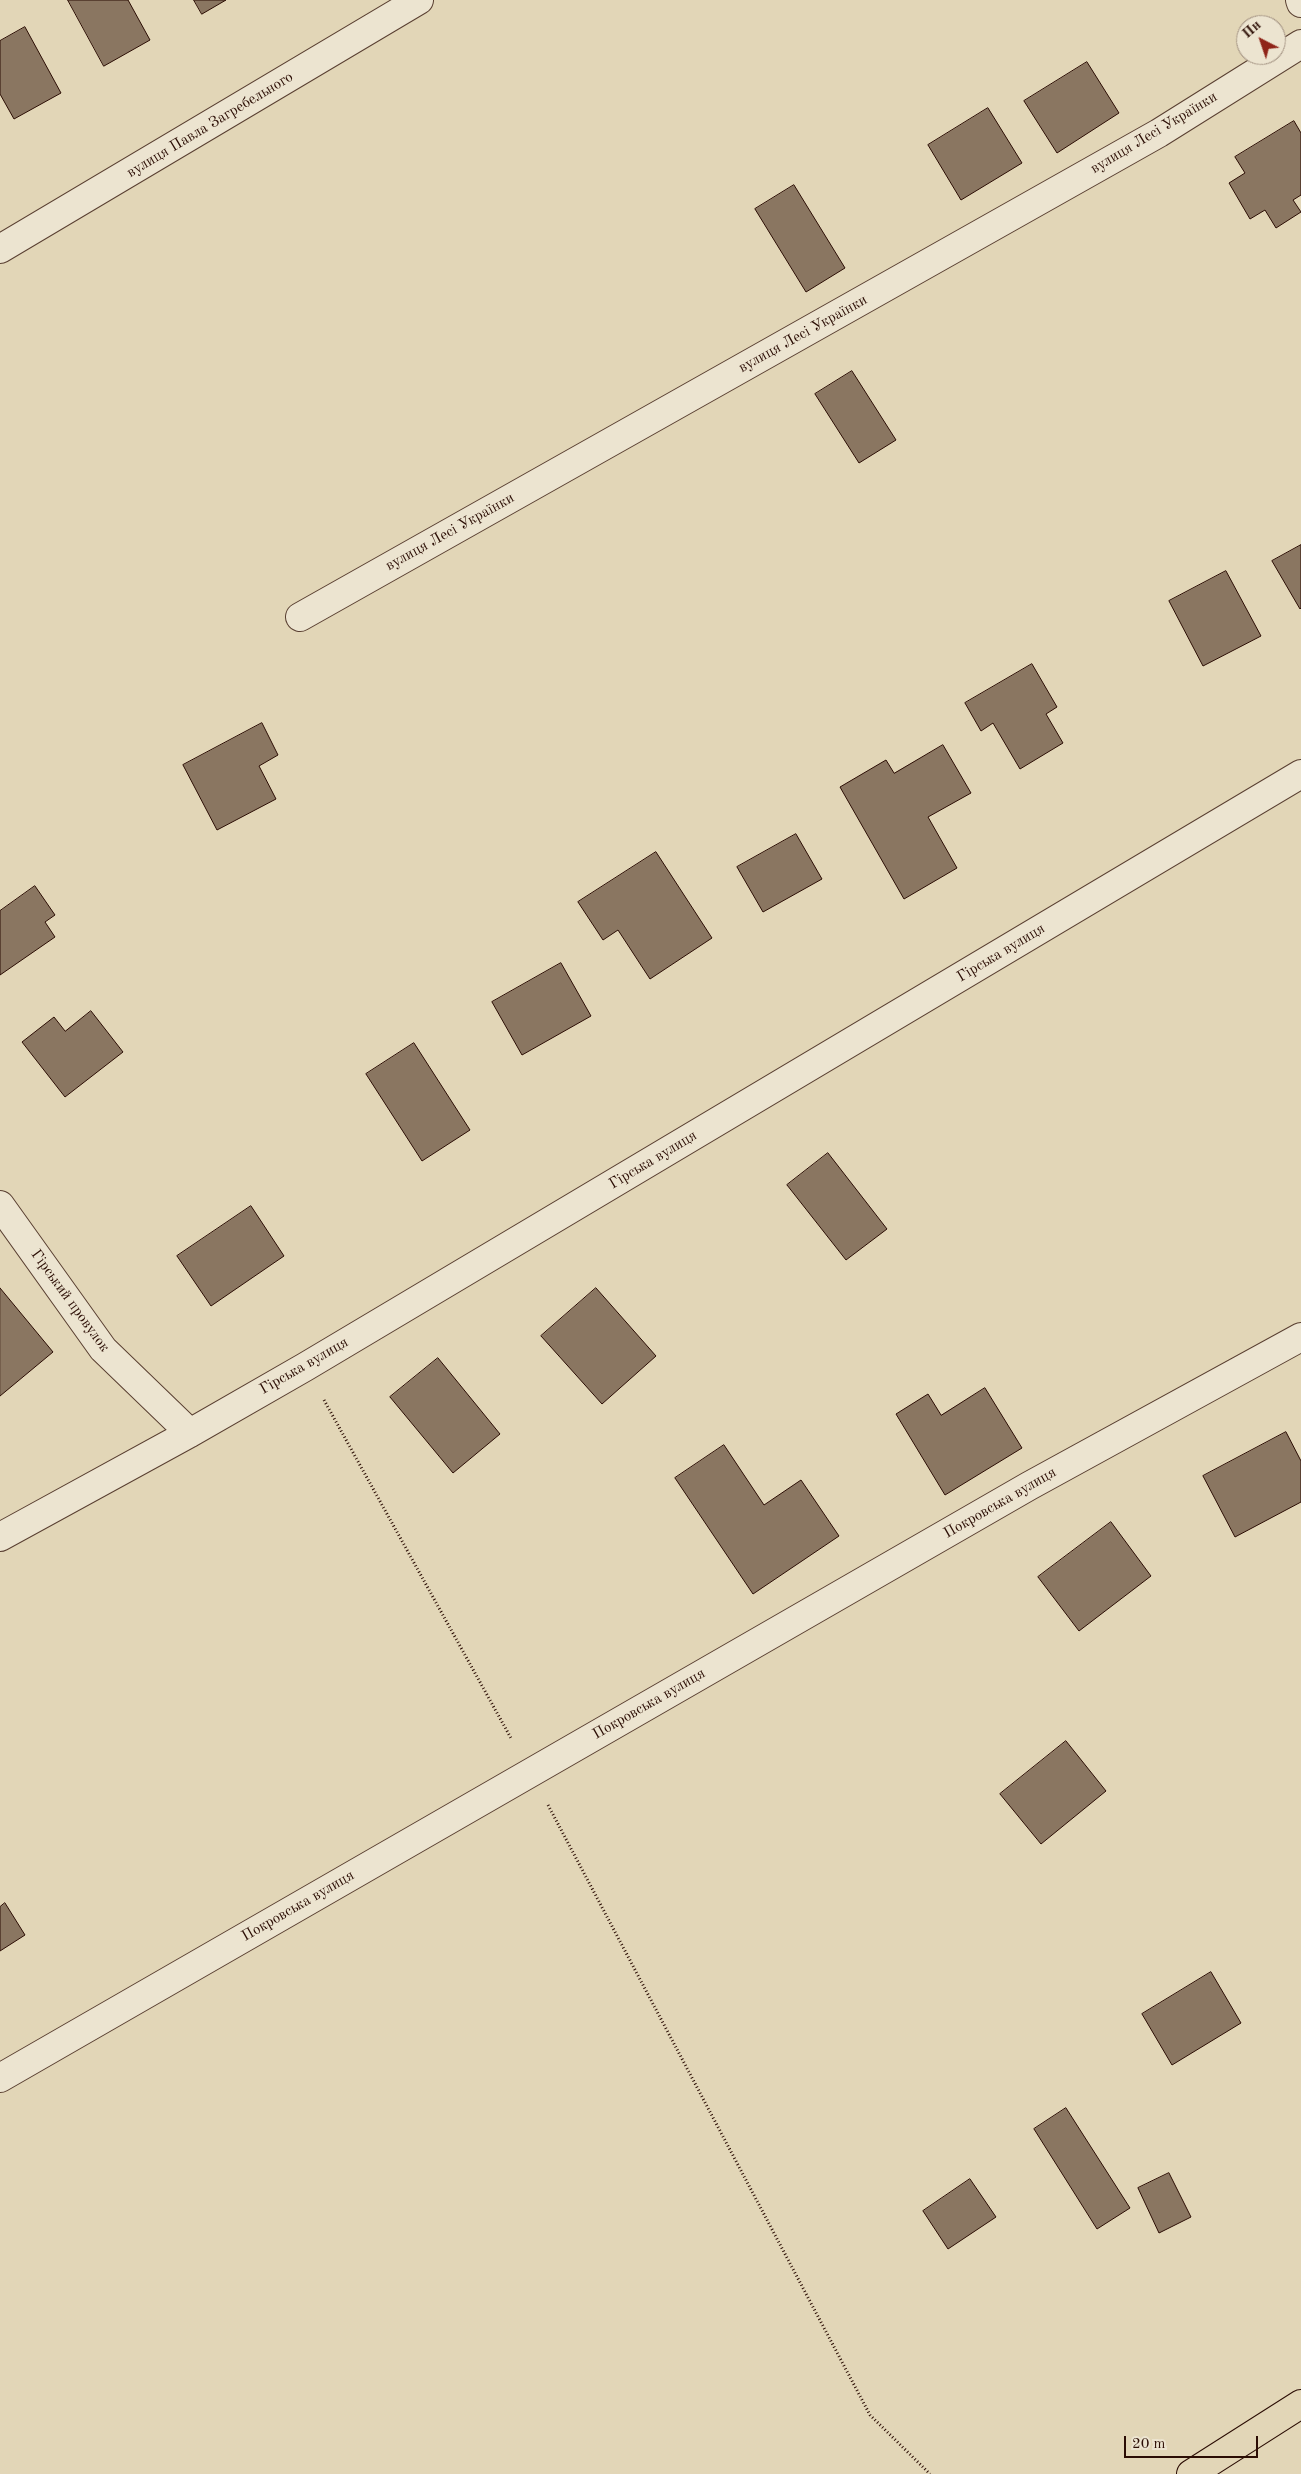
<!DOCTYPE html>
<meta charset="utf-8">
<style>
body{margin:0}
#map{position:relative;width:1301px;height:2474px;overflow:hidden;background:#e2d6b7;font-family:"Old Standard TT",serif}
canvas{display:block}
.north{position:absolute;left:1236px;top:15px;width:50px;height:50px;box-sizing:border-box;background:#ece4d0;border:1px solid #9f8e7e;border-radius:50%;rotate:319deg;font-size:14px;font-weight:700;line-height:20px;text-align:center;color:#2b0d04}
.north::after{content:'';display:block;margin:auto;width:18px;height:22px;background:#8f2418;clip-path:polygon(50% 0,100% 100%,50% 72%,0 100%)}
.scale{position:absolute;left:1124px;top:2436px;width:134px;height:22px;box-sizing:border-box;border:2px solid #2b0d04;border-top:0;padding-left:6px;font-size:15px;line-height:18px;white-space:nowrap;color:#2b0d04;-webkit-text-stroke:4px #ece4d0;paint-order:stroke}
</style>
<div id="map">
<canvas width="1301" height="2474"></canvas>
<div class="north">Пн</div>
<div class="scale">20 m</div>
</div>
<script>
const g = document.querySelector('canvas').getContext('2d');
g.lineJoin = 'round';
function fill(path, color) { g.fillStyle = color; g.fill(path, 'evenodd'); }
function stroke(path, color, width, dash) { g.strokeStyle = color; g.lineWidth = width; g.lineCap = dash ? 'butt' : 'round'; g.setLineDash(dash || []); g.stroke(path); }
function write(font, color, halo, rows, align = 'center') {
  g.font = font + ' "Old Standard TT",serif'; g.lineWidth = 5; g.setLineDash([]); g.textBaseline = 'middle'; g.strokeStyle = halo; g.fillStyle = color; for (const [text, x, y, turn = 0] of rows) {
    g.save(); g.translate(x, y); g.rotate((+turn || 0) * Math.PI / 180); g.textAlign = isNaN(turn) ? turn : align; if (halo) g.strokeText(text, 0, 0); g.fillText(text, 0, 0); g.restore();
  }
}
const building = new Path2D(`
 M 68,0 L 128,0 L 150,40 L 104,66 Z
 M 194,0 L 226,0 L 202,14 Z
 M 25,27 L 61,93 L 14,119 L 0,94 L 0,41 Z
 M 1087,62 L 1119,113 L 1057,153 L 1024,101 Z
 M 988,108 L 1022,163 L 961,200 L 928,145 Z
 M 1294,121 L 1301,133 L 1301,195 L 1293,200 L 1301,212 L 1276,228 L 1265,210 L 1250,219 L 1229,183 L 1245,173 L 1235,157 Z
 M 794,185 L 845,268 L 806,292 L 755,209 Z
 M 852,371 L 896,440 L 859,463 L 815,394 Z
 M 1301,545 L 1301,608 L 1300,609 L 1272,561 Z
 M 1226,571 L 1261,636 L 1203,666 L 1169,601 Z
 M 1032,664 L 1057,707 L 1046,714 L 1063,743 L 1020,769 L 993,723 L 981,731 L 965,703 Z
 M 262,723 L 278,755 L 259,766 L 276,799 L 217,830 L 183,765 Z
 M 943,745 L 971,793 L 928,817 L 957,868 L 904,899 L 840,787 L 886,760 L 894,773 Z
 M 796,834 L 822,879 L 763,912 L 737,867 Z
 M 656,852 L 712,938 L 650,979 L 618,930 L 603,940 L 578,902 Z
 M 35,886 L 55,915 L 45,922 L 55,937 L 0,975 L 0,911 Z
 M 561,963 L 591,1016 L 522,1055 L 492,1002 Z
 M 91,1011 L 123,1052 L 65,1097 L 22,1042 L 54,1017 L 65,1031 Z
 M 414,1043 L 470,1130 L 422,1161 L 366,1074 Z
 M 828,1153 L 887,1229 L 846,1260 L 787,1185 Z
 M 251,1206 L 284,1256 L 211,1306 L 177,1256 Z
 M 0,1288 L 53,1352 L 0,1396 Z
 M 596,1288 L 656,1356 L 602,1404 L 541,1336 Z
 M 438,1358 L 500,1434 L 453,1473 L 390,1397 Z
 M 985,1388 L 1022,1448 L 945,1495 L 896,1414 L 928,1394 L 941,1415 Z
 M 1286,1432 L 1301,1461 L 1301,1502 L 1235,1537 L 1203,1476 Z
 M 724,1445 L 764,1505 L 801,1480 L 839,1536 L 753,1594 L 675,1478 Z
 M 1111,1522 L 1151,1576 L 1079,1631 L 1038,1577 Z
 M 1066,1741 L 1106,1791 L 1041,1844 L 1000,1794 Z
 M 5,1903 L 25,1935 L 0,1951 L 0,1907 Z
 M 1211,1972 L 1241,2023 L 1172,2065 L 1142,2014 Z
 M 1066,2108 L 1130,2208 L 1097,2229 L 1034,2129 Z
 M 1169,2173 L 1191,2217 L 1159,2233 L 1138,2188 Z
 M 970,2179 L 996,2217 L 948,2249 L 923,2211 Z`);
fill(building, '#8a7661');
stroke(building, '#2b0d04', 1);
const street = new Path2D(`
 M 1300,0 L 1301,3
 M 0,249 L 419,0
 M 300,617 L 1159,133 L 1301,44
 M 0,1205 L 103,1349 L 190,1433
 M 0,1537 L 190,1433 L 305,1367 L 1301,774
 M 0,2078 L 1029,1486 L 1301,1337`);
const primary = new Path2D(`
 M 1191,2474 L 1301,2404`);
stroke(street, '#593f31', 30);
stroke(primary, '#2b0d04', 30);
stroke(new Path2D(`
 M 324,1400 L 512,1740
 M 548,1805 L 870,2415 L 930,2474`), '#2b0d04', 3, [1, 2.5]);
stroke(street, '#ece4d0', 28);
stroke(primary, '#e2d6b7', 28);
write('15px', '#2b0d04', '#ece4d0', [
 ["вулиця Павла Загребельного",210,125,-31],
 ["вулиця Лесі Українки",1154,133,-31],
 ["вулиця Лесі Українки",803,334,-29],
 ["вулиця Лесі Українки",450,532,-29],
 ["Гірська вулиця",1001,953,-31],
 ["Гірська вулиця",653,1160,-31],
 ["Гірський провулок",70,1301,54],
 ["Гірська вулиця",304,1366,-30],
 ["Покровська вулиця",1000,1503,-30],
 ["Покровська вулиця",649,1704,-30],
 ["Покровська вулиця",298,1906,-30]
]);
</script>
